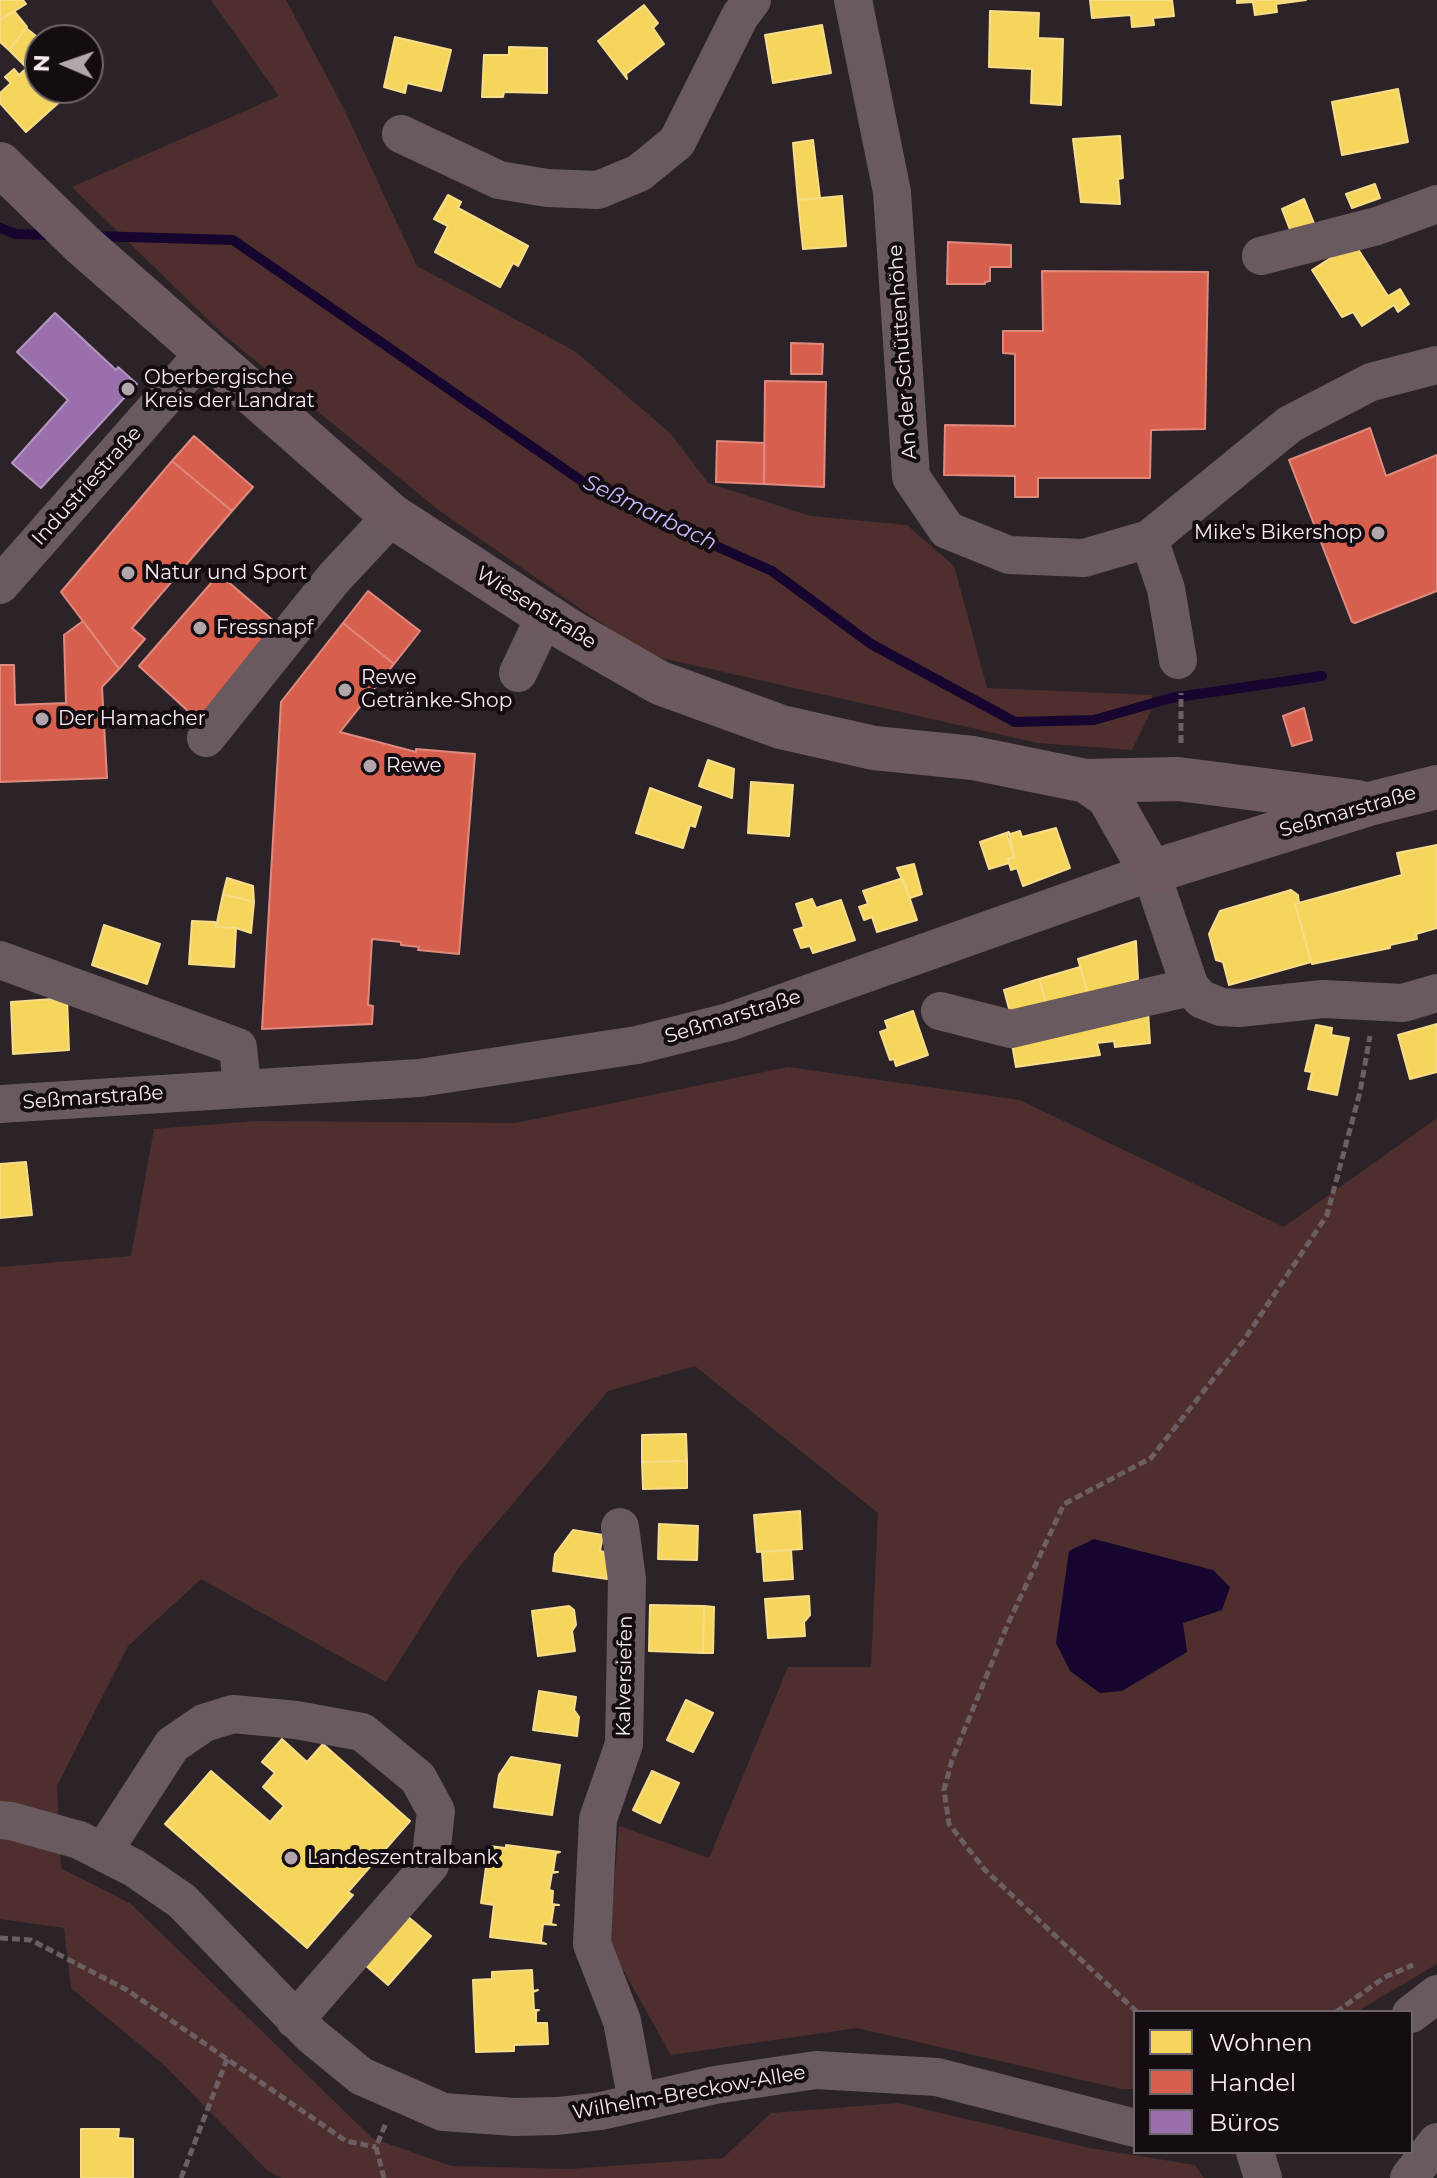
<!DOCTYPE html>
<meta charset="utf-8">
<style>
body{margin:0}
#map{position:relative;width:1437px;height:2178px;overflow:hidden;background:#2c2329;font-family:Montserrat,sans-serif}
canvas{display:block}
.legend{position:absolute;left:1133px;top:2010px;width:280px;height:144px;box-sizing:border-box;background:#130c11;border:2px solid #6f666c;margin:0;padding:10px 14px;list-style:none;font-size:24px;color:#f8ecf4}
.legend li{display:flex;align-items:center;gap:16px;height:40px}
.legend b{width:40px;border:2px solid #6f666c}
.north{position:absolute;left:24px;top:24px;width:80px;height:80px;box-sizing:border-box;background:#130c11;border:2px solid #6f666c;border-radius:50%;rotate:272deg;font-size:22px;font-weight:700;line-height:32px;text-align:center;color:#f8ecf4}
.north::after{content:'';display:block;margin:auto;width:28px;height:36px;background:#b1a6ad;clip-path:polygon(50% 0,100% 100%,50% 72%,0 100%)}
</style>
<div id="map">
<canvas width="1437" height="2178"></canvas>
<ul class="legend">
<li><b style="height:22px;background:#f6d55c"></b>Wohnen</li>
<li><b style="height:22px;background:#d6604d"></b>Handel</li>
<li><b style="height:22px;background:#9970ab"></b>Büros</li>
</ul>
<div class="north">N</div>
</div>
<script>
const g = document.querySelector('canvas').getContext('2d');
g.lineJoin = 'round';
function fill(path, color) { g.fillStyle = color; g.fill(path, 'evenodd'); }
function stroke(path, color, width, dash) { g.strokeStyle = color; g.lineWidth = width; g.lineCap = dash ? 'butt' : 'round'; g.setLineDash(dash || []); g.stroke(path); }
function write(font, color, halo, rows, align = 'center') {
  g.font = font + ' Montserrat,sans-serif'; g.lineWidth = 8; g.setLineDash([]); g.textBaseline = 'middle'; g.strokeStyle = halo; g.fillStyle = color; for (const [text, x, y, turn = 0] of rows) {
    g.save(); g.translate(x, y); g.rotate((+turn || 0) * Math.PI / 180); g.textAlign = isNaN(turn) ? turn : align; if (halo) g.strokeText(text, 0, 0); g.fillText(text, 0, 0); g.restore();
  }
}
fill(new Path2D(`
 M 211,0 L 286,0 L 343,107 L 417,266 L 576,352 L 671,434 L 708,483 L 811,516 L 907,525 L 954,566 L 987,688 L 1152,695 L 1150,713 L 1132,750 L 1038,743 L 662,658 L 633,645 L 440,511 L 224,335 L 72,187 L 279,96 Z
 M 788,1067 L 1020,1100 L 1284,1227 L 1437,1118 L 1437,1964 L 1356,2012 L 1135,2012 L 1135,2089 L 1121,2089 L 857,2028 L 671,2055 L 609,1945 L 619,1826 L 709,1858 L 788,1667 L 871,1667 L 878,1513 L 695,1366 L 608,1391 L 459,1567 L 386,1682 L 201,1579 L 128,1646 L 57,1786 L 61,1868 L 131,1904 L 372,2138 L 451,2166 L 569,2169 L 723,2158 L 771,2113 L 898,2103 L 1090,2148 L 1195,2165 L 1204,2178 L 281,2178 L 268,2171 L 162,2063 L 71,1988 L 64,1928 L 0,1919 L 0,1267 L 131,1256 L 154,1129 L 256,1121 L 516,1123 Z`), '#4f2f2d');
fill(new Path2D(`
 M 1094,1539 L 1213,1570 L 1230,1587 L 1222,1610 L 1183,1623 L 1187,1652 L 1122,1691 L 1100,1693 L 1070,1671 L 1056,1643 L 1069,1551 Z`), '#15052f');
const homes = new Path2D(`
 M 0,0 L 23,0 L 26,4 L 0,20 Z
 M 1090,0 L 1172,0 L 1174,16 L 1153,18 L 1154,25 L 1132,27 L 1131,15 L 1092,18 Z
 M 1237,0 L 1306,0 L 1276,4 L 1277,12 L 1255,15 L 1253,2 L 1237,3 Z
 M 644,5 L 658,23 L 653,28 L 664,44 L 626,74 L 627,79 L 598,41 Z
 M 14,11 L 27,27 L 9,50 L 0,42 L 0,20 Z
 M 990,11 L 1039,13 L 1038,38 L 1063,39 L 1061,105 L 1031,103 L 1032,69 L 989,67 Z
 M 822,25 L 831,73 L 773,83 L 765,35 Z
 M 26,28 L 41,40 L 40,56 L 27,68 L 9,50 Z
 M 395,37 L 451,50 L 441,91 L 407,83 L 405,93 L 384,87 Z
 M 509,47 L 547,48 L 547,93 L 504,92 L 503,97 L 482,97 L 484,55 L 509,55 Z
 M 40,56 L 40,88 L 75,88 L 26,132 L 0,103 L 0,93 L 11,83 L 5,77 L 14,69 L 19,75 Z
 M 1398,89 L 1408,142 L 1342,155 L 1332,102 Z
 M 1120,136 L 1123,178 L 1118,179 L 1120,204 L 1081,202 L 1073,139 Z
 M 813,140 L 820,198 L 798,200 L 793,143 Z
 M 1375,184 L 1380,198 L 1352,208 L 1346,194 Z
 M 448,195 L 461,202 L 458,208 L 528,246 L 518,266 L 513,263 L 500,287 L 435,252 L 448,226 L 434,219 Z
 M 842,196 L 846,246 L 803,249 L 798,200 Z
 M 1304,199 L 1317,231 L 1294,240 L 1282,209 Z
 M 1354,243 L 1388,296 L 1400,289 L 1409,304 L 1398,312 L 1394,305 L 1362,326 L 1353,312 L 1342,317 L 1312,270 Z
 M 708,760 L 734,769 L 732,798 L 699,786 Z
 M 751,782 L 793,785 L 789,836 L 748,833 Z
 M 650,788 L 701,807 L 695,827 L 690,825 L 683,848 L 636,833 Z
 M 1056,828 L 1070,868 L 1023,886 L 1017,868 L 1011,870 L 1009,863 L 1008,859 L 1014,857 L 1007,835 L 1020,831 L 1022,837 Z
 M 1009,832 L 1014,857 L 1008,859 L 1009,863 L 989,869 L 980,842 Z
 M 1437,845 L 1437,928 L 1416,934 L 1417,939 L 1390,945 L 1390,948 L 1312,964 L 1295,904 L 1402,875 L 1397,853 Z
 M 914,864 L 922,894 L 910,898 L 897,868 Z
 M 227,878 L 253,886 L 254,902 L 223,894 Z
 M 903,878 L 917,920 L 877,932 L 872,917 L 864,920 L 859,907 L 868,904 L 863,891 Z
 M 1291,890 L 1298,895 L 1299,903 L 1295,904 L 1311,962 L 1229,985 L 1223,962 L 1216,960 L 1209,934 L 1220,911 Z
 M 223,894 L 254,902 L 251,933 L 236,928 L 216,927 Z
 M 812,899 L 816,908 L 841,900 L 855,940 L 813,953 L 810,946 L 801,948 L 794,930 L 804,927 L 796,904 Z
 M 192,921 L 215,922 L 216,927 L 236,928 L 234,967 L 189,964 Z
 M 104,925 L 160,944 L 147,984 L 92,965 Z
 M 1136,941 L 1138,979 L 1088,994 L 1078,959 Z
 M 1080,967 L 1088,994 L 1047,1006 L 1039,979 Z
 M 1039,979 L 1047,1006 L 1011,1016 L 1004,990 Z
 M 67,998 L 69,1050 L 13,1054 L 11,1002 Z
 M 913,1011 L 928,1055 L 896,1066 L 894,1059 L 890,1060 L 880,1032 L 888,1029 L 885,1021 Z
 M 1148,1011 L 1150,1043 L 1115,1047 L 1114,1041 L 1097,1043 L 1100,1055 L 1016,1067 L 1011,1038 Z
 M 1437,1024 L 1437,1072 L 1410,1079 L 1398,1035 Z
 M 1316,1025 L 1332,1028 L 1331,1035 L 1349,1038 L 1337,1095 L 1308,1089 L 1312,1072 L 1305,1071 Z
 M 26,1162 L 32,1215 L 0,1218 L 0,1164 Z
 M 686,1434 L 687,1461 L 642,1462 L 642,1435 Z
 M 687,1461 L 687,1488 L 643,1489 L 642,1462 Z
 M 800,1511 L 802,1549 L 757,1552 L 754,1515 Z
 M 659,1524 L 698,1526 L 697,1560 L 658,1559 Z
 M 573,1530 L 603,1535 L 600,1551 L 610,1553 L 607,1579 L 553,1571 L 555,1554 Z
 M 791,1550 L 793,1579 L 764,1581 L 762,1552 Z
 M 809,1596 L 810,1615 L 804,1622 L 805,1636 L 768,1638 L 765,1599 Z
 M 650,1605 L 704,1606 L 703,1653 L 649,1651 Z
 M 569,1606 L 574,1610 L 576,1625 L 572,1631 L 575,1651 L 538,1656 L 532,1611 Z
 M 704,1606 L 714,1607 L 713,1653 L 703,1653 Z
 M 539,1691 L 576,1697 L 574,1710 L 579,1717 L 577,1736 L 533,1730 Z
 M 686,1700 L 713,1713 L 693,1752 L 667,1740 Z
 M 282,1739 L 307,1762 L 323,1744 L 410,1821 L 348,1892 L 353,1895 L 307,1948 L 165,1824 L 211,1771 L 270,1822 L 284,1806 L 263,1787 L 275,1773 L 262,1762 Z
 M 511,1757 L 560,1765 L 552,1815 L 494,1807 L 499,1775 Z
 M 652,1771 L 679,1783 L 660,1823 L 633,1810 Z
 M 506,1845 L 560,1852 L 556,1853 L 553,1872 L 558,1872 L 552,1873 L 549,1890 L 553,1891 L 552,1904 L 559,1905 L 554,1905 L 551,1924 L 556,1925 L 543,1924 L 541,1942 L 546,1944 L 490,1937 L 494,1905 L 481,1903 L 489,1846 L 506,1848 Z
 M 407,1916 L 431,1936 L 388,1985 L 364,1964 Z
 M 532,1970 L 533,1991 L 538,1990 L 533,1992 L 534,2010 L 539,2010 L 536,2011 L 536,2023 L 547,2023 L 548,2044 L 514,2045 L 514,2051 L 476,2052 L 473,1980 L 492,1979 L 492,1972 Z
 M 81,2129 L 119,2129 L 118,2138 L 133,2139 L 133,2178 L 81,2178 Z`);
fill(homes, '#f6d55c');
stroke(homes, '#f7dc8a', 2);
const shops = new Path2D(`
 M 948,242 L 1011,245 L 1011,267 L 990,267 L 990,281 L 985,282 L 985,284 L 947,284 Z
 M 1042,271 L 1208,272 L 1205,429 L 1151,430 L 1150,478 L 1038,478 L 1038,497 L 1015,497 L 1015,476 L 944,475 L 945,425 L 1015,426 L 1015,354 L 1003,353 L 1003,331 L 1043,331 Z
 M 791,343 L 823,344 L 822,374 L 791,374 Z
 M 765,381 L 826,382 L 824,487 L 764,484 Z
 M 1370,428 L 1386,476 L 1437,455 L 1437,591 L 1355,623 L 1352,622 L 1289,460 Z
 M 194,436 L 253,487 L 232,511 L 172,461 Z
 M 717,441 L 764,443 L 764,484 L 716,482 Z
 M 172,461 L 232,511 L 132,628 L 145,639 L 119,669 L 61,592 Z
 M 219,574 L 282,628 L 201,723 L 139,666 Z
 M 368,591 L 420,631 L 394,664 L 343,623 Z
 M 83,621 L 119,669 L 102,687 L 107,778 L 0,782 L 0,665 L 14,665 L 15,705 L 66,703 L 64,635 Z
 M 343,623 L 394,664 L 340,732 L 416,752 L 416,749 L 475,754 L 459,954 L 418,950 L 419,947 L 401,945 L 401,942 L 372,939 L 368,1005 L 373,1006 L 372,1024 L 262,1029 L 281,702 Z
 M 1304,708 L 1312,740 L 1292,746 L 1283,716 Z`);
fill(shops, '#d6604d');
stroke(shops, '#e08a7f', 2);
const offices = new Path2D(`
 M 55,313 L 116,370 L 118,367 L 137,384 L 41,488 L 12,463 L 68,400 L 17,352 Z`);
fill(offices, '#9970ab');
stroke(offices, '#b695c1', 2);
stroke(new Path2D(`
 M 0,228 L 16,234 L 53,235
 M 93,236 L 233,240 L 602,495 L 772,571 L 871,644 L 1015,722 L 1094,720 L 1171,698 L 1322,676`), '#15052f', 10);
stroke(new Path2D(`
 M 1181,743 L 1181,693
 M 0,1938 L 31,1940 L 127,1990 L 346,2141 L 376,2147
 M 1137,2012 L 985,1870 L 949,1824 L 944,1790 L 952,1760 L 1007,1626 L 1064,1504 L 1151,1458 L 1244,1340 L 1327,1215 L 1360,1092 L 1370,1036
 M 1336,2012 L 1385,1977 L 1413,1965
 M 181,2178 L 227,2059
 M 384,2178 L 376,2147 L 386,2123`), '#6c5f64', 5, [8, 4]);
stroke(new Path2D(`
 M 853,0 L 892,192 L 911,477 L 947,530 L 1009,555 L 1084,558 L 1149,539 L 1290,424 L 1371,382 L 1437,365
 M 401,134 L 499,180 L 547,188 L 598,190 L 639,173 L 677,142 L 740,16 L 752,0
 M 1261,256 L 1377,226 L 1437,204
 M 1149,539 L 1166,589 L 1178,660
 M 0,585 L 206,351
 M 518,673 L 546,614
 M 206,738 L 334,578 L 392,516
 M 0,960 L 238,1047 L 242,1087
 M 1190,987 L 1201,999 L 1221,1007 L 1239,1008 L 1323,999 L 1403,1003 L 1437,993
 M 0,1104 L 419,1078 L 637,1045 L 729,1022 L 1151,872 L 1190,987 L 1011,1029 L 940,1011
 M 620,1527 L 627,1580 L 624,1744 L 598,1819 L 592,1944 L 622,2021 L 637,2102
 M 0,1820 L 11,1821 L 79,1840 L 134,1868 L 182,1901 L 311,2035 L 361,2076 L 443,2112 L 515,2117 L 558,2116 L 601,2111 L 715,2085 L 816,2070 L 937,2077 L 1135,2128
 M 103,1852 L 172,1745 L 204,1723 L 233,1714 L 296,1720 L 362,1732 L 418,1778 L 436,1811 L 430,1865 L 295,2020
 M 1411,2014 L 1437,1994
 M 1255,2152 L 1263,2178
 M 1409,2178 L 1437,2142`), '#695a5f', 38);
stroke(new Path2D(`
 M 0,164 L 82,244 L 392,516 L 571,632 L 660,683 L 781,727 L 874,748 L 973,758 L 1086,781 L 1108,796 L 1151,872 L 1369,804 L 1437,787
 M 1086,781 L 1178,779 L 1358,802`), '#6c5a60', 44);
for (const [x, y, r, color] of [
 [128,389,8,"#b1a6ad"],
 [1378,533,8,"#b1a6ad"],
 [128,573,8,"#b1a6ad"],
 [200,628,8,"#b1a6ad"],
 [345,690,8,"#b1a6ad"],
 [42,719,8,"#b1a6ad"],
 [370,766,8,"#b1a6ad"],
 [291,1858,8,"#b1a6ad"]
]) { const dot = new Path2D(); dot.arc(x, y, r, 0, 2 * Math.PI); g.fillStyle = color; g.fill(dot); stroke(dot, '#130c11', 3); }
write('20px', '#f8ecf4', '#130c11', [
 ["An der Schüttenhöhe",903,352,-94],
 ["Industriestraße",87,486,-48],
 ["Wiesenstraße",536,608,32],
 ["Seßmarstraße",1348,812,-16],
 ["Seßmarstraße",733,1017,-17],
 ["Seßmarstraße",93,1098,-4],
 ["Kalversiefen",625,1676,-89],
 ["Wilhelm-Breckow-Allee",689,2093,-10]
]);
write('20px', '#f8ecf4', '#130c11', [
 ["Oberbergische",144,378],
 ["Kreis der Landrat",144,401],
 ["Mike's Bikershop",1362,533,"right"],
 ["Natur und Sport",144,573],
 ["Fressnapf",216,628],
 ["Rewe",361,678],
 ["Getränke-Shop",361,701],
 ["Der Hamacher",58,719],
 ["Rewe",386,766],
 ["Landeszentralbank",307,1858]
], 'left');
write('italic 22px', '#c4b7fa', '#130c11', [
 ["Seßmarbach",650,513,26]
]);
</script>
